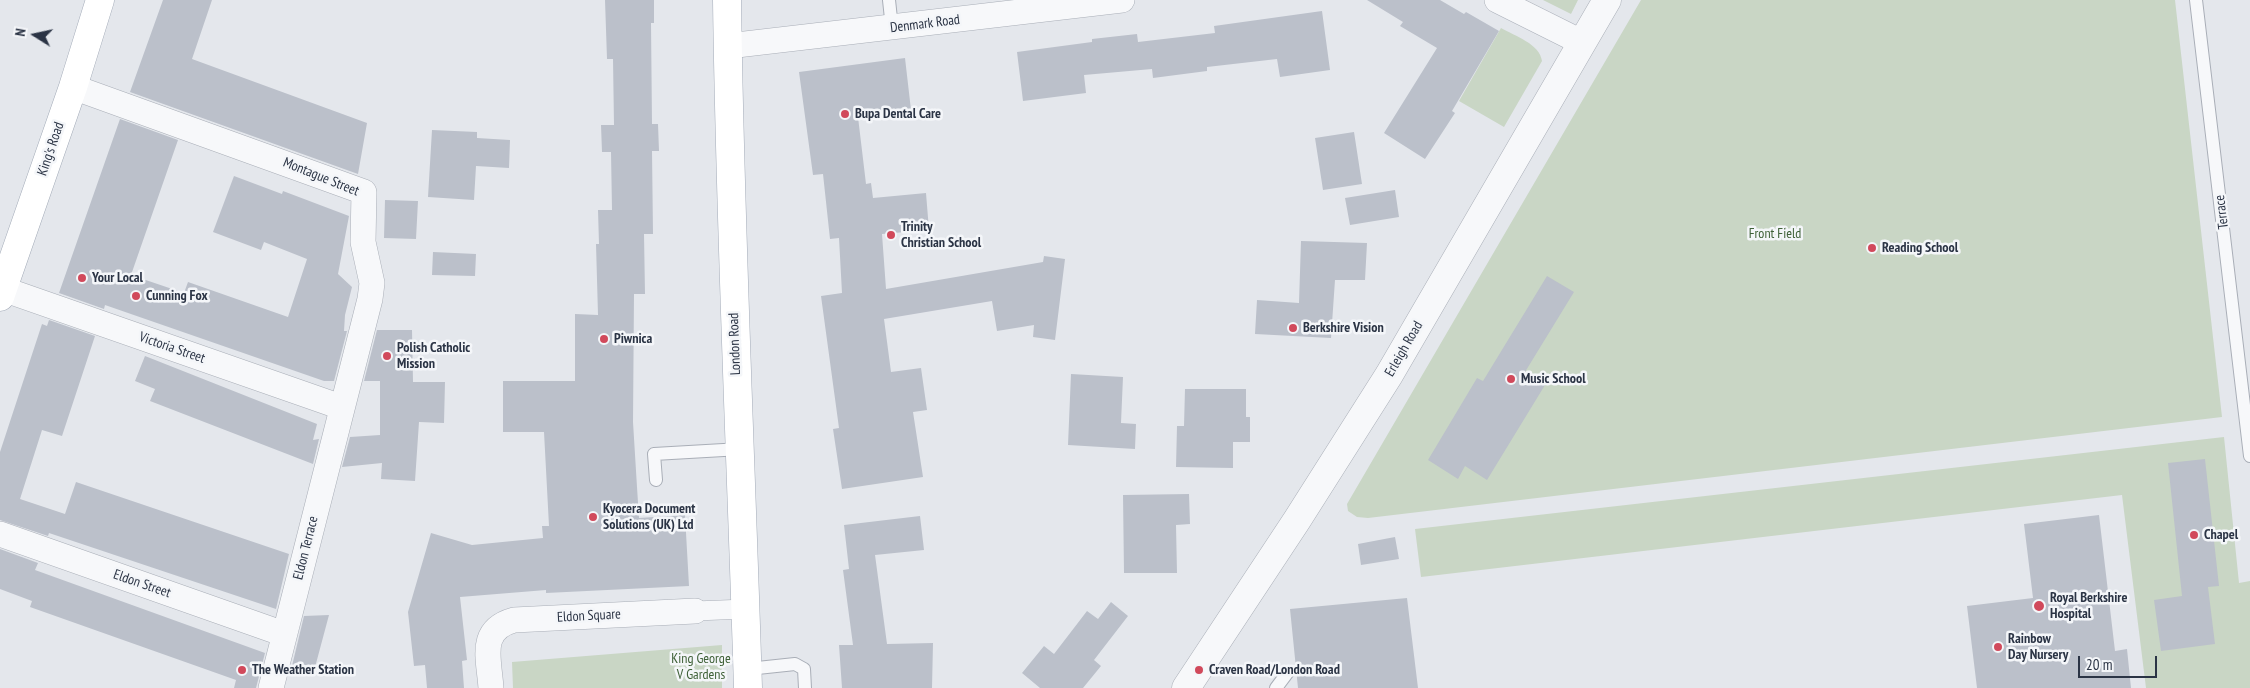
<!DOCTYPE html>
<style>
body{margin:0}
#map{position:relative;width:2250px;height:688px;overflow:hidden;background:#e4e7ec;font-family:"PT Sans Narrow",sans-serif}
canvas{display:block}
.north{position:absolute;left:10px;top:10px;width:50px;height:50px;-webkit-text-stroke:4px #f4f6f9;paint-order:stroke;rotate:280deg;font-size:14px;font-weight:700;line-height:20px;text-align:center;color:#2b3445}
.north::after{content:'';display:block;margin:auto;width:18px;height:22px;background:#2b3445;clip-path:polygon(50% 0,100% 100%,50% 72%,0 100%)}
.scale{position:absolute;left:2078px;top:656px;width:79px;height:22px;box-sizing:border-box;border:2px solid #2b3445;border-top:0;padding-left:6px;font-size:15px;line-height:18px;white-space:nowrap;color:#2b3445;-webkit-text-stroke:4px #f4f6f9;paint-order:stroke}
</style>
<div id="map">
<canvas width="2250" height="688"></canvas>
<div class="north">N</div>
<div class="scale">20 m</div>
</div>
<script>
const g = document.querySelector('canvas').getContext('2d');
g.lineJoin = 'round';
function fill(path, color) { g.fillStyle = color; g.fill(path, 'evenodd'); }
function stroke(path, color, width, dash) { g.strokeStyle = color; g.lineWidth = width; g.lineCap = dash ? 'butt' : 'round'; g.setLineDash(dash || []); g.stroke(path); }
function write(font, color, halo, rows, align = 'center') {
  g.font = font + ' "PT Sans Narrow",sans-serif'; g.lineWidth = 5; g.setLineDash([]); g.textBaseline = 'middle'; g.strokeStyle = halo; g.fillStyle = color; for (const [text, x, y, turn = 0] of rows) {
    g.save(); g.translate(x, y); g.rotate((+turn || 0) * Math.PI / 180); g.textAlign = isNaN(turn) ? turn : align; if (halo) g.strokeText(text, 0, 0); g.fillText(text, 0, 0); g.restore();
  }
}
fill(new Path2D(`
 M 1543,0 L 1578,0 L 1571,14 Z
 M 1641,0 L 2175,0 L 2222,417 L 1368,518 L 1357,517 L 1348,511 L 1347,504 Z
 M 1501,28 C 1515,36 1540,44 1542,61 L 1504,127 L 1459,101 Z
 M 2224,437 L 2239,583 L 2250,581 L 2250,688 L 2146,688 L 2122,495 L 1421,577 L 1415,529 Z
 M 722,645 L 722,688 L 513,688 L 512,662 Z`), '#c9d6c5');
fill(new Path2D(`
 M 163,0 L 212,0 L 192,59 L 367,123 L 358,174 L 130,92 Z
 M 605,0 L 654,0 L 654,23 L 651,23 L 652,124 L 658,124 L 659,151 L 652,151 L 653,234 L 644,234 L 645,294 L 634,294 L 633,422 L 637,487 L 639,518 L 685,515 L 689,586 L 546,593 L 546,590 L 460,597 L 467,660 L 462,661 L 464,688 L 427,688 L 425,665 L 414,666 L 408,612 L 431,533 L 472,545 L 543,538 L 542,526 L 549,526 L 544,432 L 503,432 L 503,381 L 575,381 L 575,314 L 598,315 L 596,244 L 599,244 L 598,210 L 612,210 L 611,152 L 602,152 L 601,125 L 614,125 L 613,59 L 607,59 Z
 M 1367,0 L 1440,0 L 1464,14 L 1466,12 L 1499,31 L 1452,111 L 1455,113 L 1425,159 L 1384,133 L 1437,48 L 1400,26 L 1403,22 Z
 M 1322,11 L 1330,70 L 1280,77 L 1277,59 L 1207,67 L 1207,71 L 1153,78 L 1152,69 L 1084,75 L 1086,93 L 1023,101 L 1017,52 L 1092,42 L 1092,39 L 1137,34 L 1138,42 L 1215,33 L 1214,26 Z
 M 905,58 L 911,110 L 858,117 L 866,184 L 871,183 L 873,198 L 926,193 L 929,230 L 882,234 L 886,289 L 1043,262 L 1044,256 L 1065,259 L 1055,340 L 1033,337 L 1034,325 L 997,331 L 992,301 L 884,319 L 891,372 L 921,368 L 927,410 L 913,412 L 923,477 L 842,489 L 833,429 L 839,428 L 821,296 L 842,293 L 839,238 L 830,239 L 823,174 L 813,175 L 799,72 Z
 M 120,119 L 178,140 L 131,275 L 184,293 L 188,282 L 288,317 L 307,259 L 264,242 L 261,250 L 213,232 L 234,176 L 282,194 L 283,191 L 349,216 L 338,274 L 352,287 L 345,315 L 344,331 L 347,331 L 334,381 L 324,381 L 105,305 L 104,309 L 59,293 Z
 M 432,130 L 477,132 L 477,138 L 510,140 L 509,168 L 476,166 L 474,200 L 428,197 Z
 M 1354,132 L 1362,184 L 1323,190 L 1315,138 Z
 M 1395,190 L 1399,217 L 1350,225 L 1345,198 Z
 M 385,200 L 418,201 L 416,239 L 384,238 Z
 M 1301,241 L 1367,243 L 1365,280 L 1335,280 L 1331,338 L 1255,334 L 1257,300 L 1299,303 Z
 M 433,252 L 476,254 L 475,276 L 432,275 Z
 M 1547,276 L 1574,292 L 1525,372 L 1545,385 L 1487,480 L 1465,466 L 1458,479 L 1428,460 L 1477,378 L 1483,381 Z
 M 49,320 L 95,336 L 62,436 L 42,430 L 20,499 L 65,514 L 76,482 L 289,554 L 276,609 L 49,533 L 48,536 L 0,520 L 0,452 L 42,324 L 47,326 Z
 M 377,330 L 412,330 L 413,382 L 445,382 L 444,423 L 419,422 L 415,481 L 381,479 L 382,463 L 342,467 L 350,437 L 380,435 L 380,381 L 364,381 Z
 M 145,356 L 317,424 L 313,440 L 319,439 L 313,464 L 150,401 L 155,389 L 135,381 Z
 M 1071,374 L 1123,377 L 1121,423 L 1136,424 L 1135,449 L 1068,445 Z
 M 1185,389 L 1246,389 L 1246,417 L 1250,417 L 1250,442 L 1233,442 L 1233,468 L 1176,467 L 1177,426 L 1184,426 Z
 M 2205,459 L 2219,586 L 2208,587 L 2215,644 L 2161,651 L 2154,600 L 2182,596 L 2168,463 Z
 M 1189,494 L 1190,524 L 1176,525 L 1177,573 L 1124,573 L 1123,495 Z
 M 2099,515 L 2115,651 L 2127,649 L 2131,688 L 1977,688 L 1967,606 L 2033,598 L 2024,524 Z
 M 920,516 L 924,550 L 875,555 L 887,644 L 933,643 L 932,688 L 842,688 L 839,645 L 853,645 L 843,570 L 849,569 L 844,525 Z
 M 1395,537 L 1399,559 L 1361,565 L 1358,544 Z
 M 0,549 L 38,563 L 35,570 L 265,653 L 256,688 L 234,688 L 236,680 L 30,607 L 32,601 L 0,589 Z
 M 1407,598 L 1418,688 L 1298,688 L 1290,609 Z
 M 1111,602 L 1128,616 L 1094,660 L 1101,666 L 1083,688 L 1040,688 L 1022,673 L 1044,646 L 1054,654 L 1087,611 L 1098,619 Z
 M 329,615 L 314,671 L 292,666 L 304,616 Z`), '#bbc0ca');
const service = new Path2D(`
 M 889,0 L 892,28
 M 2196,0 L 2250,456
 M 656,480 L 654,454 L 741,449
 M 748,669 L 795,664 L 804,669 L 805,688
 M 1276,688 L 1288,672`);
const pedestrian = new Path2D(`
 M 695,611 L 746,609`);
const minor = new Path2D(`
 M 1497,0 L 1571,37 L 1581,45
 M 728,46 L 1122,0
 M 73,87 L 364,192 L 363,242 L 372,283 L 370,299 L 271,688
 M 3,289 L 341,407
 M 0,534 L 284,634
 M 491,688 C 489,658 478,630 514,620 L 695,611`);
const tertiary = new Path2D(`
 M 1186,688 L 1297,520 L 1389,375 L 1607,0`);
const primary = new Path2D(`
 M 727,0 C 730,230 741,459 748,688
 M 0,297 L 73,87 L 100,0`);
stroke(service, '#a9aeb7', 14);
stroke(pedestrian, '#a9aeb7', 20);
stroke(minor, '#a9aeb7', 26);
stroke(tertiary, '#a9aeb7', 29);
stroke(primary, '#a3abb8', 29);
stroke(service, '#f7f8fa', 12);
stroke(pedestrian, '#f7f8fa', 19);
stroke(minor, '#f7f8fa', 25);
stroke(tertiary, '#f7f8fa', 28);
stroke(primary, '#fff', 28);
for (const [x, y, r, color] of [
 [845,114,5,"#d1495b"],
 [891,235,5,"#d1495b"],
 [1872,248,5,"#d1495b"],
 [82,278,5,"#d1495b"],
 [136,296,5,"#d1495b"],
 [1293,328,5,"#d1495b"],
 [604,339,5,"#d1495b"],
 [387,356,5,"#d1495b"],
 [1511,379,5,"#d1495b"],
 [593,517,5,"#d1495b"],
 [2194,535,5,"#d1495b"],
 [2039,606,6,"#d1495b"],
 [1998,647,5,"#d1495b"],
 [242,670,5,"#d1495b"],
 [1199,670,5,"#d1495b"]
]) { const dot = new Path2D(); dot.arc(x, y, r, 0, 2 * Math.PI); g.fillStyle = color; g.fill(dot); stroke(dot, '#f4f6f9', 2); }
write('14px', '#2b3445', '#f4f6f9', [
 ["Denmark Road",925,24,-7],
 ["King's Road",51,149,-71],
 ["Montague Street",321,177,22],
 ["Terrace",2222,212,-97],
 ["London Road",735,344,-92],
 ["Victoria Street",172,348,19],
 ["Erleigh Road",1404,349,-60],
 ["Eldon Terrace",306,548,-76],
 ["Eldon Street",142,584,19],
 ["Eldon Square",589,616,-3]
]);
write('bold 14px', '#2b3445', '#f4f6f9', [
 ["Bupa Dental Care",855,114],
 ["Trinity",901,227],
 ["Christian School",901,243],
 ["Reading School",1882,248],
 ["Your Local",92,278],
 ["Cunning Fox",146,296],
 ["Berkshire Vision",1303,328],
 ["Piwnica",614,339],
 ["Polish Catholic",397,348],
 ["Mission",397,364],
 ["Music School",1521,379],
 ["Kyocera Document",603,509],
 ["Solutions (UK) Ltd",603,525],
 ["Chapel",2204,535],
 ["Royal Berkshire",2050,598],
 ["Hospital",2050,614],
 ["Rainbow",2008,639],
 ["Day Nursery",2008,655],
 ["The Weather Station",252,670],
 ["Craven Road/London Road",1209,670]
], 'left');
write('14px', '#3f6138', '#f4f6f9', [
 ["Front Field",1775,234],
 ["King George",701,659],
 ["V Gardens",701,675]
]);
</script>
